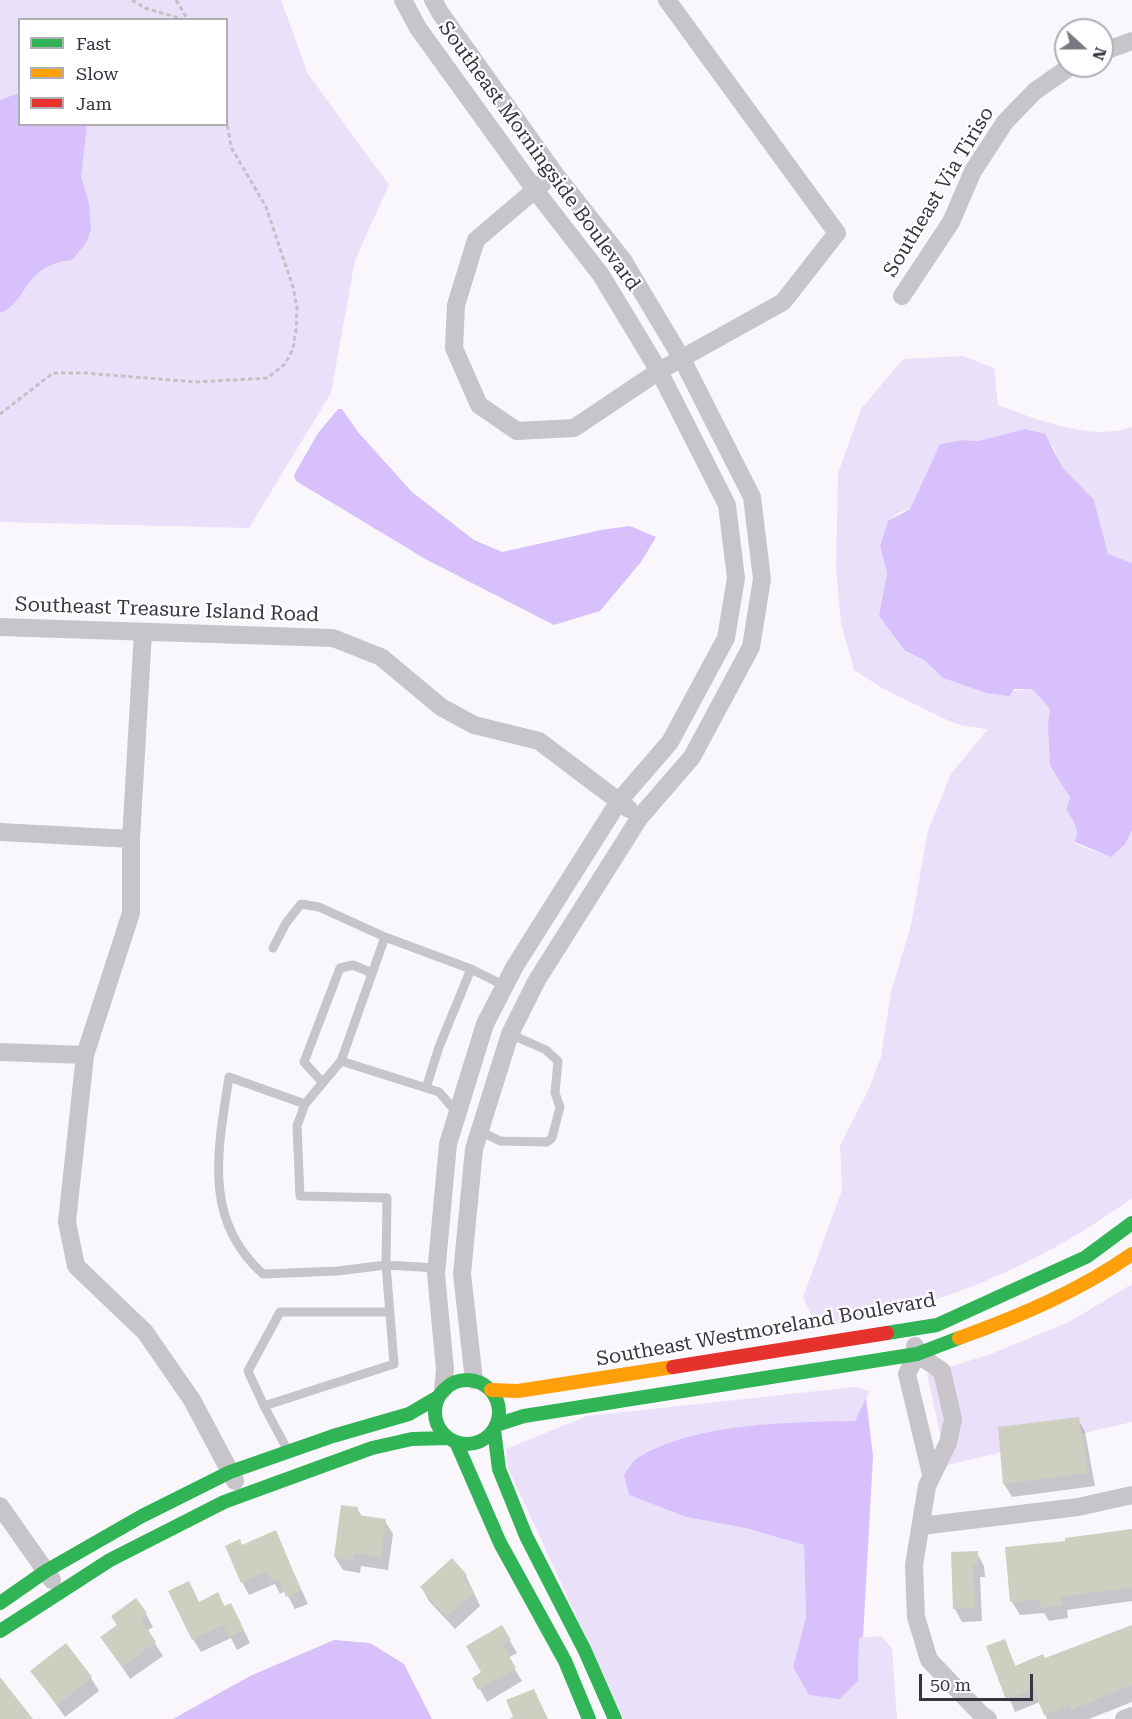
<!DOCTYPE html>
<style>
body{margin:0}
#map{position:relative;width:1132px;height:1719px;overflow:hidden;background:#f9f7fc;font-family:"Roboto Serif",serif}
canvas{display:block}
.legend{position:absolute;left:18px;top:18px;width:210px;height:108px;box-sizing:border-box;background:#fff;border:2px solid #afaeb3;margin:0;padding:8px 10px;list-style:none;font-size:18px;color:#383440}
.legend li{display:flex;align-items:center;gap:12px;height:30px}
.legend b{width:30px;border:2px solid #afaeb3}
.north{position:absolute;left:1054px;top:18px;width:60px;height:60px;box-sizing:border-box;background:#fff;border:2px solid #afaeb3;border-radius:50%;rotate:111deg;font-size:16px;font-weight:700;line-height:24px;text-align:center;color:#383440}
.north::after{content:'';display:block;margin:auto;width:21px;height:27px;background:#7c7882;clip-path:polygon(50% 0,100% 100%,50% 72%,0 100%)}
.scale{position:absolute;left:919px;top:1674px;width:114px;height:27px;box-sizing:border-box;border:3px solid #383440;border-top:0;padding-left:8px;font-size:18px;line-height:21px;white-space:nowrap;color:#383440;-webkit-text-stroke:4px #fff;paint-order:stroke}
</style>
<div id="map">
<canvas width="1132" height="1719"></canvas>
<ul class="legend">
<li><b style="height:8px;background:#30b455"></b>Fast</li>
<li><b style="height:8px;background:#ff9f0a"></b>Slow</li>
<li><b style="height:8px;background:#e5322d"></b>Jam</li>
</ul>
<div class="north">N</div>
<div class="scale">50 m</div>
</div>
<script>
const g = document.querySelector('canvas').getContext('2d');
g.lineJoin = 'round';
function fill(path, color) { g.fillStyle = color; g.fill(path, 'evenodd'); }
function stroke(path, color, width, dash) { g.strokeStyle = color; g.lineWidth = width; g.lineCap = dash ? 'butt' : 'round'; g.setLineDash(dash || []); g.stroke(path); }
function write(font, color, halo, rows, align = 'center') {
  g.font = font + ' "Roboto Serif",serif'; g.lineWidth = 4.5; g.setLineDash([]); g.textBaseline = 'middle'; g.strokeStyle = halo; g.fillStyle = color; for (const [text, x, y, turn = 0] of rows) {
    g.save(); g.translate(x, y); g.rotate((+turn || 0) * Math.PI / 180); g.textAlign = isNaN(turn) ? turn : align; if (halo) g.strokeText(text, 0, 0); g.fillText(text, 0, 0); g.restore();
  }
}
fill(new Path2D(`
 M 0,0 L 281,0 L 308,74 L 389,185 L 355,260 L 331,393 L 249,528 L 0,522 ZM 20,20 L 226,20 L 226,124 L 20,124 Z
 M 963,356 L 994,368 L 998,405 C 1035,419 1093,442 1132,427 L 1132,563 L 1108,554 L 1094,500 L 1063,468 L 1053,446 L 1025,429 L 978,441 L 963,440 L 940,444 L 910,509 L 900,512 L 888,521 L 880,546 L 887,573 L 879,616 L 903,650 L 924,660 L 943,678 L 986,693 L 1032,689 L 1050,709 C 1046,739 1056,773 1070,799 L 1066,810 C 1073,820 1079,830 1075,843 C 1089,851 1113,860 1125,843 C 1128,839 1129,834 1132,830 L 1132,1198 C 1040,1265 934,1311 821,1326 L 815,1323 L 803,1297 L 842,1190 L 840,1145 L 867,1093 L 881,1057 L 891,992 L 911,925 L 928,831 L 951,774 L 988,729 L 960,725 L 947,720 L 882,688 L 854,670 L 841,623 L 836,569 L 838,473 L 861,409 L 903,359 Z
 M 1132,1284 L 1132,1422 L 947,1465 L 927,1374 L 991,1354 L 1069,1322 Z
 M 855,1387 L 870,1391 L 855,1421 L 629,1495 L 686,1517 L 744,1528 L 804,1545 L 806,1617 L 793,1667 L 809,1695 L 858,1681 L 859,1638 L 881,1636 L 892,1648 L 897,1719 L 624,1719 L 508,1468 L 506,1449 L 587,1416 Z`), '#eae0fa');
fill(new Path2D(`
 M 19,93 L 20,124 L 87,125 L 81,177 L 89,203 L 91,229 L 86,243 L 72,260 C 22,265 29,302 0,313 L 0,100 Z
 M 338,409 L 342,409 L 358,432 L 412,492 L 474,540 L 502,552 L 601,530 L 630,526 L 656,537 L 641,562 L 600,611 L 554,625 L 427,560 L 296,481 L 294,475 L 318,433 Z
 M 1025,429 L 1045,434 L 1063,468 L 1094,500 L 1108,554 L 1132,563 L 1132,830 L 1125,844 L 1111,857 L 1075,842 C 1080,830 1073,820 1066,810 L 1070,798 L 1050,765 L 1048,726 L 1050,709 L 1032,689 L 1014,689 L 1009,696 L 986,693 L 943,678 L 924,660 L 904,650 L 879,616 L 887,573 L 880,546 L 888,521 L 910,509 L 940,444 L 963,440 L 978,441 Z
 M 866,1398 L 873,1456 L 863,1637 L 859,1638 L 858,1681 L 840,1699 L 809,1695 L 793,1667 L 806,1617 L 804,1545 L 745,1528 L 686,1517 L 629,1495 L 624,1475 C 628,1469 633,1460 639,1457 C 695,1423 790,1422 855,1421 Z
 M 334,1640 L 370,1643 L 404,1664 L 432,1719 L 173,1719 L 250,1676 Z`), '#d7c0fb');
fill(new Path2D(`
 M 1078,1419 L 1085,1432 L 1095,1486 L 1012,1497 L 1004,1484 Z
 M 357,1508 L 362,1517 L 385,1521 L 393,1534 L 388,1570 L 361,1566 L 360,1573 L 343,1570 L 335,1557 Z
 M 1132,1529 L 1132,1601 L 1067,1610 L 1068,1618 L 1049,1621 L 1044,1613 L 1020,1615 L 1012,1602 L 1007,1548 L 1067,1542 Z
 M 275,1532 L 308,1604 L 295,1609 L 285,1591 L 280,1594 L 275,1584 L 249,1595 L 242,1582 L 242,1546 Z
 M 977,1553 L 984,1566 L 985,1577 L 980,1577 L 982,1621 L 962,1622 L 955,1609 Z
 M 466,1576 L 480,1606 L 455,1629 L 429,1601 L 422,1588 Z
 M 217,1594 L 225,1607 L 238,1618 L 250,1643 L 237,1650 L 231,1638 L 201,1652 L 193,1639 L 200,1603 Z
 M 146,1614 L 153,1627 L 147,1631 L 163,1656 L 130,1679 L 102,1637 Z
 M 502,1627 L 517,1653 L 508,1658 L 522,1681 L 487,1702 L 474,1678 L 483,1673 Z
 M 1132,1627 L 1132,1702 L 1089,1719 L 1047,1719 L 1040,1702 L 1015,1712 L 988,1647 L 1004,1641 L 1016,1667 L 1045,1660 Z
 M 32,1671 L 91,1678 L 99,1691 L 65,1717 Z
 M 534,1690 L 548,1719 L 509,1719 L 514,1717 Z`), '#0003');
fill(new Path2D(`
 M 1079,1417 L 1088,1473 L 1003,1484 L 998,1427 Z
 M 341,1505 L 358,1507 L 357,1515 L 386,1519 L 381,1557 L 354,1553 L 353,1560 L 334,1557 Z
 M 1132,1529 L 1132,1587 L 1061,1597 L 1062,1605 L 1040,1608 L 1039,1599 L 1010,1602 L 1005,1547 L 1065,1541 L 1065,1538 Z
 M 276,1530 L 301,1590 L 286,1597 L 278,1578 L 272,1581 L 267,1571 L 241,1583 L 225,1546 L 240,1539 L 242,1545 Z
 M 978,1551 L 978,1564 L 973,1565 L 975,1608 L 953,1609 L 951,1552 Z
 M 452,1558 L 467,1575 L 462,1579 L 474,1592 L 447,1617 L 420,1587 Z
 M 189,1581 L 199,1602 L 218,1592 L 224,1606 L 231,1603 L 244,1630 L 229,1637 L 223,1625 L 192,1640 L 168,1591 Z
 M 136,1598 L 147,1613 L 140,1618 L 156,1642 L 122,1667 L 100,1637 L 117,1625 L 111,1616 Z
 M 502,1625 L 511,1640 L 502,1644 L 516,1668 L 478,1690 L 472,1678 L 481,1672 L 466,1646 Z
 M 1132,1625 L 1132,1685 L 1071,1710 L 1070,1705 L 1044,1715 L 1033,1689 L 1006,1700 L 986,1646 L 1005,1639 L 1015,1666 L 1043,1654 L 1045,1658 Z
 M 66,1643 L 92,1677 L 57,1705 L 30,1671 Z
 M 0,1677 L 33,1719 L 0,1719 Z
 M 534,1689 L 547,1719 L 514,1719 L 506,1700 Z`), '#cdcfc0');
stroke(new Path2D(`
 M 132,0 L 145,8 L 185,20
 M 176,0 L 188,20
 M 0,414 L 53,373 L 84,373 L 196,382 L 267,378 L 285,364 L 293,349 L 296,330 L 297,308 L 293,287 L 266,207 L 231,147 L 226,117`), '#c2c1c4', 3, [4.5, 3]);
stroke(new Path2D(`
 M 273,948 L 286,923 L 301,904 L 319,907 L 385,937
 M 341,1061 L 439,1092 L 458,1114
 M 323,1083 L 304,1062 L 340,968 L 353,965 L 372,973
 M 426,1088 L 439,1047 L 471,969
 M 480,1131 L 500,1141 L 547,1142 L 552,1138 L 560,1107 L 555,1093 L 558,1061 L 546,1050 L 510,1034
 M 437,1268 L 386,1265 L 387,1198 L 300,1196 L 297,1126 L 305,1104 L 341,1061 L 385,937 L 471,969 L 505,986
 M 264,1406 L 248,1371 L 280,1312 L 389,1312
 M 287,1449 L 264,1406 L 394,1364 L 386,1265 L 338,1271 L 263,1274 C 202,1219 218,1150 229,1077 L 305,1104`), '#c7c5ca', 9);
stroke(new Path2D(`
 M 403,0 L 418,28 L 535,190 L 601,275 L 659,371 L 727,505 L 736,578 L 726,638 L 670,742 L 619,801 L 515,966 L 485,1024 L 448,1144 L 436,1274 L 445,1369 L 443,1390
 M 433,0 L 441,14 L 555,174 L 623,260 L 682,359 L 752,497 L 762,579 L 751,647 L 692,757 L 640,817 L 537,980 L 510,1034 L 474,1149 L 462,1274 L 474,1380
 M 1102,52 L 1132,41
 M 543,183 L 476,240 L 456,305 L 454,348 L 479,405 L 517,431 L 574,428 L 659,371 L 783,302 L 837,233 L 667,0
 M 902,296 L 951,222 L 973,171 L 1005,122 L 1035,91 L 1071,66
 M 0,627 L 333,638 L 381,657 L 441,707 L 474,725 L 539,741 L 629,809
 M 143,632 L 131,839 L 131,913 L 85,1055 L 67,1222 L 76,1266 L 145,1332 L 192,1400 L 235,1481
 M 0,832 L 131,839
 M 0,1052 L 85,1055
 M 915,1346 L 917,1354 L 907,1374 L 931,1474
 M 917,1354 L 942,1371 L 953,1419 L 948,1443 L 927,1486 L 914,1565 L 916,1617 L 929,1660 L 981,1714 L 988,1719
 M 0,1506 L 52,1580
 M 921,1526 L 1078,1507 L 1132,1495
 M 1124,1719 L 1132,1716`), '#c7c5ca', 18);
stroke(new Path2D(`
 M 887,1333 L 937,1325 L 1086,1257 L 1132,1223
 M435 1412a32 32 0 1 1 64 0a32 32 0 1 1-64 0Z
 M 496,1425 L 524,1416 L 917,1354 L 959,1338
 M 494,1430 L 499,1469 L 526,1536 L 585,1651 L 615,1719
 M 456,1442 L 500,1543 L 565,1661 L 589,1719
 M 0,1603 L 46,1571 L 142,1516 L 230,1472 L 333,1436 L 409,1414 L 438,1397
 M 0,1631 L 110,1560 L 224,1502 L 372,1448 L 412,1439 L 448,1438`), '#30b455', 14);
stroke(new Path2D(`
 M 959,1338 C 1020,1316 1079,1291 1132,1254
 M 491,1390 L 518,1391 L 673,1367`), '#ff9f0a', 14);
stroke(new Path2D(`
 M 673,1367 L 887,1333`), '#e5322d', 14);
write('20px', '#383440', '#fff', [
 ["Southeast Morningside Boulevard",539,156,54],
 ["Southeast Via Tiriso",939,192,-59],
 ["Southeast Treasure Island Road",167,610,2],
 ["Southeast Westmoreland Boulevard",766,1330,-10]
]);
</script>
